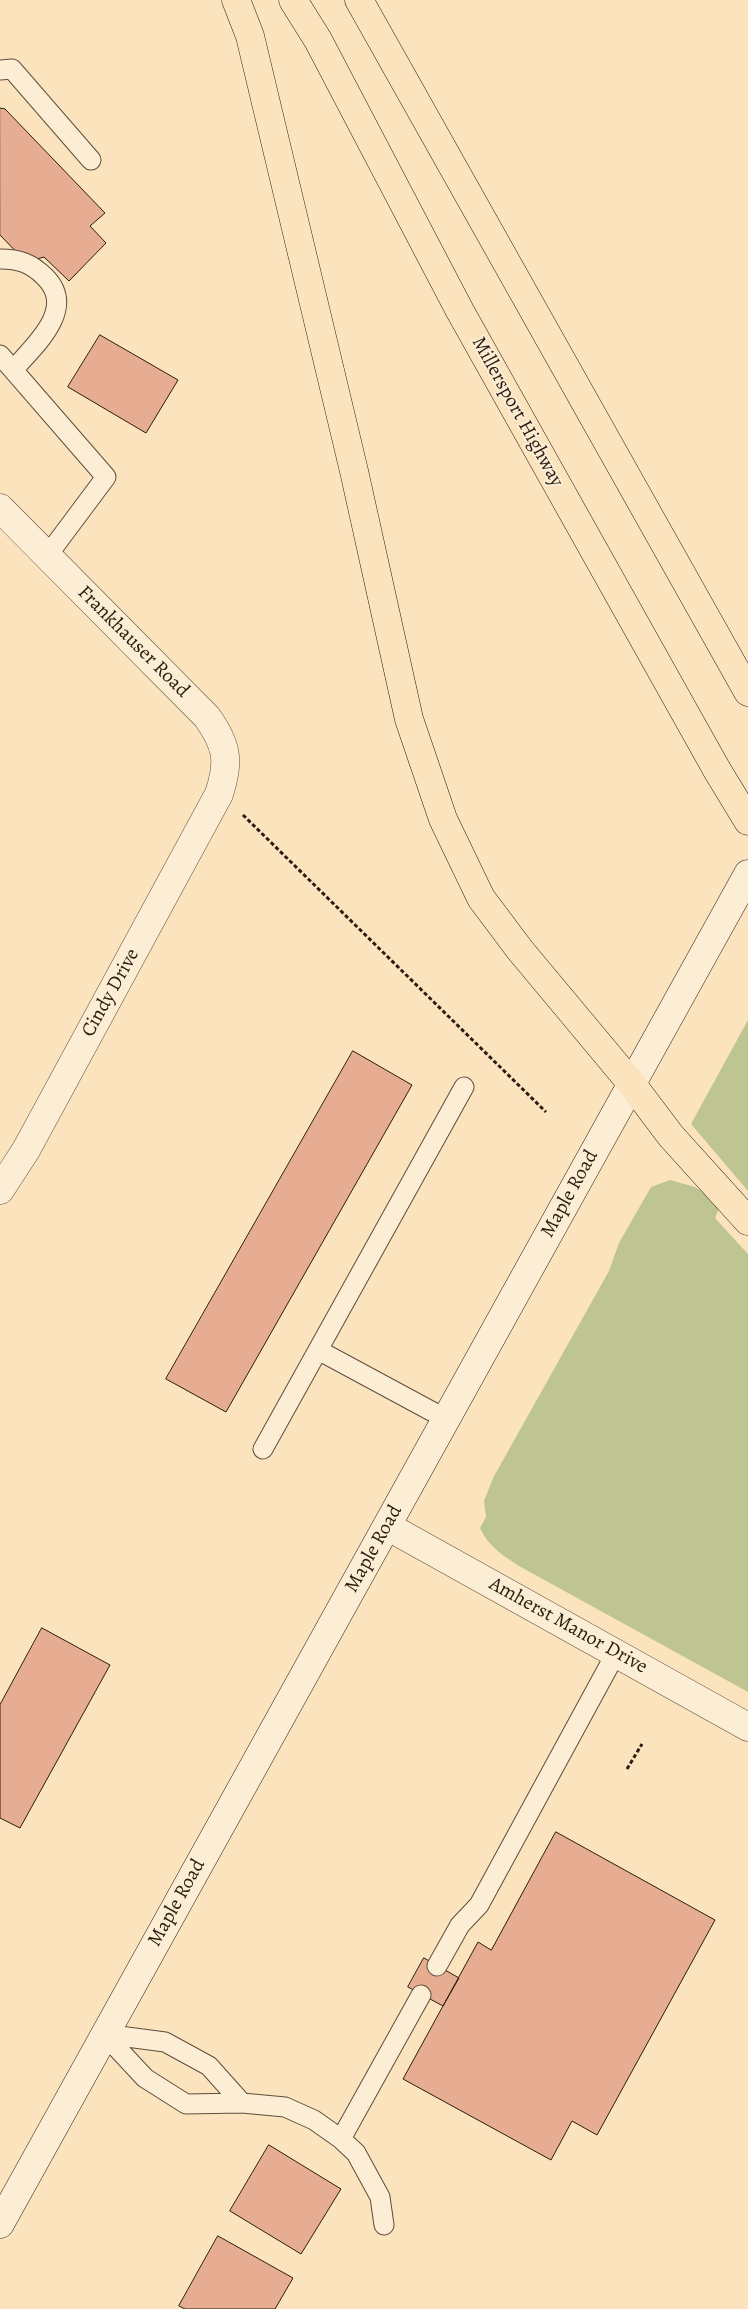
<!DOCTYPE html>
<style>
body{margin:0}
canvas{display:block;background:#fbe3be}
</style>
<canvas width="748" height="2309"></canvas>
<script>
const g = document.querySelector('canvas').getContext('2d');
g.lineJoin = 'round';
function fill(path, color) { g.fillStyle = color; g.fill(path, 'evenodd'); }
function stroke(path, color, width, dash) { g.strokeStyle = color; g.lineWidth = width; g.lineCap = dash ? 'butt' : 'round'; g.setLineDash(dash || []); g.stroke(path); }
function write(font, color, halo, rows, align = 'center') {
  g.font = font + ' Alegreya,serif'; g.lineWidth = 4; g.setLineDash([]); g.textBaseline = 'middle'; g.strokeStyle = halo; g.fillStyle = color; for (const [text, x, y, turn = 0] of rows) {
    g.save(); g.translate(x, y); g.rotate((+turn || 0) * Math.PI / 180); g.textAlign = isNaN(turn) ? turn : align; if (halo) g.strokeText(text, 0, 0); g.fillText(text, 0, 0); g.restore();
  }
}
fill(new Path2D(`
 M 748,1020 L 748,1191 L 691,1124 Z
 M 670,1180 L 695,1187 L 721,1204 L 715,1218 L 748,1254 L 748,1692 L 519,1566 C 502,1555 489,1547 480,1528 L 486,1517 L 484,1501 L 493,1478 L 609,1271 L 619,1243 L 651,1187 Z`), '#bec492');
const building = new Path2D(`
 M 0,108 L 5,109 L 105,213 L 90,226 L 106,243 L 69,281 L 44,257 L 26,262 L 0,235 Z
 M 100,335 L 178,380 L 146,433 L 68,387 Z
 M 353,1051 L 412,1085 L 226,1412 L 166,1379 Z
 M 42,1628 L 110,1665 L 20,1828 L 0,1818 L 0,1705 Z
 M 556,1832 L 715,1920 L 597,2135 L 572,2121 L 551,2160 L 403,2079 L 478,1942 L 491,1950 Z
 M 424,1958 L 459,1978 L 443,2006 L 408,1987 Z
 M 269,2145 L 341,2189 L 301,2254 L 230,2211 Z
 M 218,2236 L 293,2278 L 275,2309 L 185,2309 L 179,2306 Z`);
fill(building, '#e7ad92');
stroke(building, '#2a1d0f', 1);
const lane = new Path2D(`
 M 0,70 L 12,69 L 91,160
 M 0,259 C 19,259 31,263 45,277 C 77,309 35,345 13,370
 M 0,355 L 106,477 L 47,556
 M 318,1350 L 446,1419
 M 263,1449 L 464,1087
 M 437,1966 L 460,1925 L 479,1905 L 616,1653
 M 242,2103 L 209,2066 L 165,2042 L 104,2034 L 145,2078 L 186,2104 L 242,2103 L 285,2107 L 314,2120 L 341,2139 L 356,2153 L 380,2197 L 384,2225
 M 341,2139 L 421,1995`);
const street = new Path2D(`
 M 0,508 L 207,717 C 227,745 230,761 219,794 L 26,1150 L 0,1190
 M 387,1526 L 748,1727`);
const secondary = new Path2D(`
 M 0,2224 L 748,874`);
const primary = new Path2D(`
 M 236,0 L 250,36 L 354,471 L 409,719 L 443,819 L 481,898 L 520,950 L 631,1083 L 671,1136 L 748,1221
 M 293,0 L 318,40 L 460,311 L 717,770 L 748,821
 M 359,0 L 748,692`);
stroke(lane, '#5e4e3b', 21);
stroke(street, '#5e4e3b', 29);
stroke(secondary, '#2a1d0f', 29);
stroke(primary, '#2a1d0f', 29);
stroke(new Path2D(`
 M 243,815 L 546,1112
 M 627,1769 L 642,1744`), '#2a1d0f', 3, [4, 2.5]);
stroke(lane, '#fcedd5', 19);
stroke(street, '#fcedd5', 28);
stroke(secondary, '#fcedd5', 28);
stroke(primary, '#fbe3be', 28);
write('20px', '#2a1d0f', '#fcedd5', [
 ["Millersport Highway",517,412,61],
 ["Frankhauser Road",133,642,45],
 ["Cindy Drive",111,993,-61],
 ["Maple Road",570,1194,-61],
 ["Maple Road",374,1549,-61],
 ["Amherst Manor Drive",568,1626,29],
 ["Maple Road",177,1903,-61]
]);
</script>
